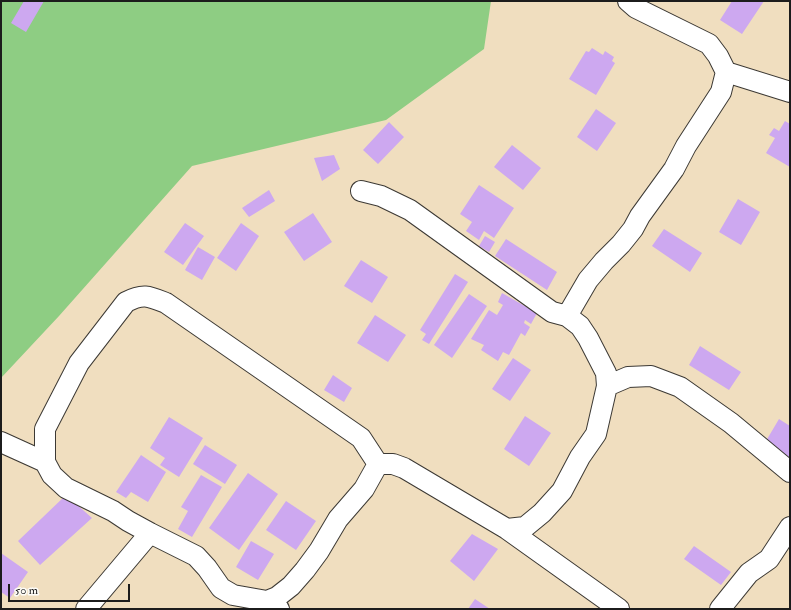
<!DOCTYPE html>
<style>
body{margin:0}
#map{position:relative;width:791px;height:610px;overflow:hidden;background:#f0debf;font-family:"IM FELL Double Pica",serif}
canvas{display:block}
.frame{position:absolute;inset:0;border:2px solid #1c1c1c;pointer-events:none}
.scale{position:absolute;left:8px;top:584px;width:122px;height:18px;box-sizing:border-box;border:2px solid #1c1c1c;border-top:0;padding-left:5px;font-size:12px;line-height:14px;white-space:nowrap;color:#1c1c1c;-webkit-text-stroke:3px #fdfcf7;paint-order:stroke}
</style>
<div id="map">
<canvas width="791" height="610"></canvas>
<div class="frame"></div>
<div class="scale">50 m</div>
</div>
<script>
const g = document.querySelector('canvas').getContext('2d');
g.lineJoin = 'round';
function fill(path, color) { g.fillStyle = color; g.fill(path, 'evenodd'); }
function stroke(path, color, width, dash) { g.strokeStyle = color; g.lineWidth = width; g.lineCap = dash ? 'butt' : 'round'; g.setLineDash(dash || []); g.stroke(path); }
fill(new Path2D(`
 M 1,1 L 491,1 L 484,49 L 386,120 L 192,166 L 59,316 L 1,378 Z`), '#8ecd83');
fill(new Path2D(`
 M 24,1 L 44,1 L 26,32 L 11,23 Z
 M 732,1 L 764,1 L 742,34 L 720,20 Z
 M 592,48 L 603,55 L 605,51 L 614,57 L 612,61 L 615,63 L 596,95 L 569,79 L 586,51 L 589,52 Z
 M 596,109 L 616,123 L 597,151 L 577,137 Z
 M 785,121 L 790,124 L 790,167 L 766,153 L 775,138 L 769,135 L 774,128 L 779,131 Z
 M 389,122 L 404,137 L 378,164 L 363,150 Z
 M 512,145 L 541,168 L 523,190 L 494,167 Z
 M 334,155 L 340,169 L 322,181 L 314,158 Z
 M 479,185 L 514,208 L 494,238 L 484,231 L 479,240 L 466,231 L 472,222 L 460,214 Z
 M 269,190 L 275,201 L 249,217 L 242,208 Z
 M 738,199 L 760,212 L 741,245 L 719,232 Z
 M 313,213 L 332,242 L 304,261 L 284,232 Z
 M 185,223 L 204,236 L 183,265 L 164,252 Z
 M 241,223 L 259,236 L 236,271 L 217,258 Z
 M 664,229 L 702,253 L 690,272 L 652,246 Z
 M 485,236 L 495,242 L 489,252 L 479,246 Z
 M 506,239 L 557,272 L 547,290 L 495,256 Z
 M 198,247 L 215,257 L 202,280 L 185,270 Z
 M 361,260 L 388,277 L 372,303 L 344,286 Z
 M 455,274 L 468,282 L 429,344 L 422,340 L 426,334 L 420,330 Z
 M 502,293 L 537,313 L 531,324 L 525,320 L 524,323 L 530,327 L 525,336 L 521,333 L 509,355 L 503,352 L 498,361 L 481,350 L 484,345 L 471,339 L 489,310 L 497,315 L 503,305 L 498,302 Z
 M 469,294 L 487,306 L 452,358 L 434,345 Z
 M 375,315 L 406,335 L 388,362 L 357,343 Z
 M 700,346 L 741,372 L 729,390 L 689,365 Z
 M 513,358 L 531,370 L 510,401 L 492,389 Z
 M 333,375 L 352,388 L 344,402 L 324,390 Z
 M 525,416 L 551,433 L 529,466 L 504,449 Z
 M 169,417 L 203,438 L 179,477 L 160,465 L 165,458 L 150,448 Z
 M 779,419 L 790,426 L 790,466 L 763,446 Z
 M 205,445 L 237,465 L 225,484 L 193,464 Z
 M 141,455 L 166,472 L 148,502 L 131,492 L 126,498 L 116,492 Z
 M 248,473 L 278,494 L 239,550 L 209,528 Z
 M 201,475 L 222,487 L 192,537 L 178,529 L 188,511 L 181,507 Z
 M 66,495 L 92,518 L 40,565 L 18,541 Z
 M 286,501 L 316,521 L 296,550 L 266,530 Z
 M 472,534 L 498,549 L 474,581 L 450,561 Z
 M 251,541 L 274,554 L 258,580 L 236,567 Z
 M 694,546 L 731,572 L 721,585 L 684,559 Z
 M 1,553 L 28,572 L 10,598 L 1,592 Z
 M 475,599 L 490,609 L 468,609 Z`), '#cda8f0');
const minor = new Path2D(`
 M 726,72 L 790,92
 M 361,191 L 381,196 L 410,210 L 552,312 L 567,316 L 580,326 L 588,338 L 606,373 L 607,386
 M 567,316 L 588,280 L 604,261 L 621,244 L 633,229 L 640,216 L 674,169 L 686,146 L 721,92 L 726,72 L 718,56 L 709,44 L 636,8 L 628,1
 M 1,442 L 45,462 L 52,475 L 66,488 L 113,511 L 128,521 L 150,533 L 196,556 L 207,568 L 221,588 L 233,595 L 267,601 L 279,609
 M 45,462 L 45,429 L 79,363 L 126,302 C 143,293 149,296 166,303 L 361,438 L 378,464
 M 378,464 L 393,464 L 404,468 L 507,529 L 619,609
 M 507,529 L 525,527 L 542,513 L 562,491 L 580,457 L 596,434 L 607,386 L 628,377 L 651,376 L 680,387 L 731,423 L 790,472
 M 267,601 L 277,597 L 291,586 L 305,570 L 319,551 L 338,519 L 364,489 L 378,464
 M 86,609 L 150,533
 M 720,609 L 749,573 L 769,559 L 790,527`);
stroke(minor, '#3c3934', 22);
stroke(minor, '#fff', 20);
</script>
